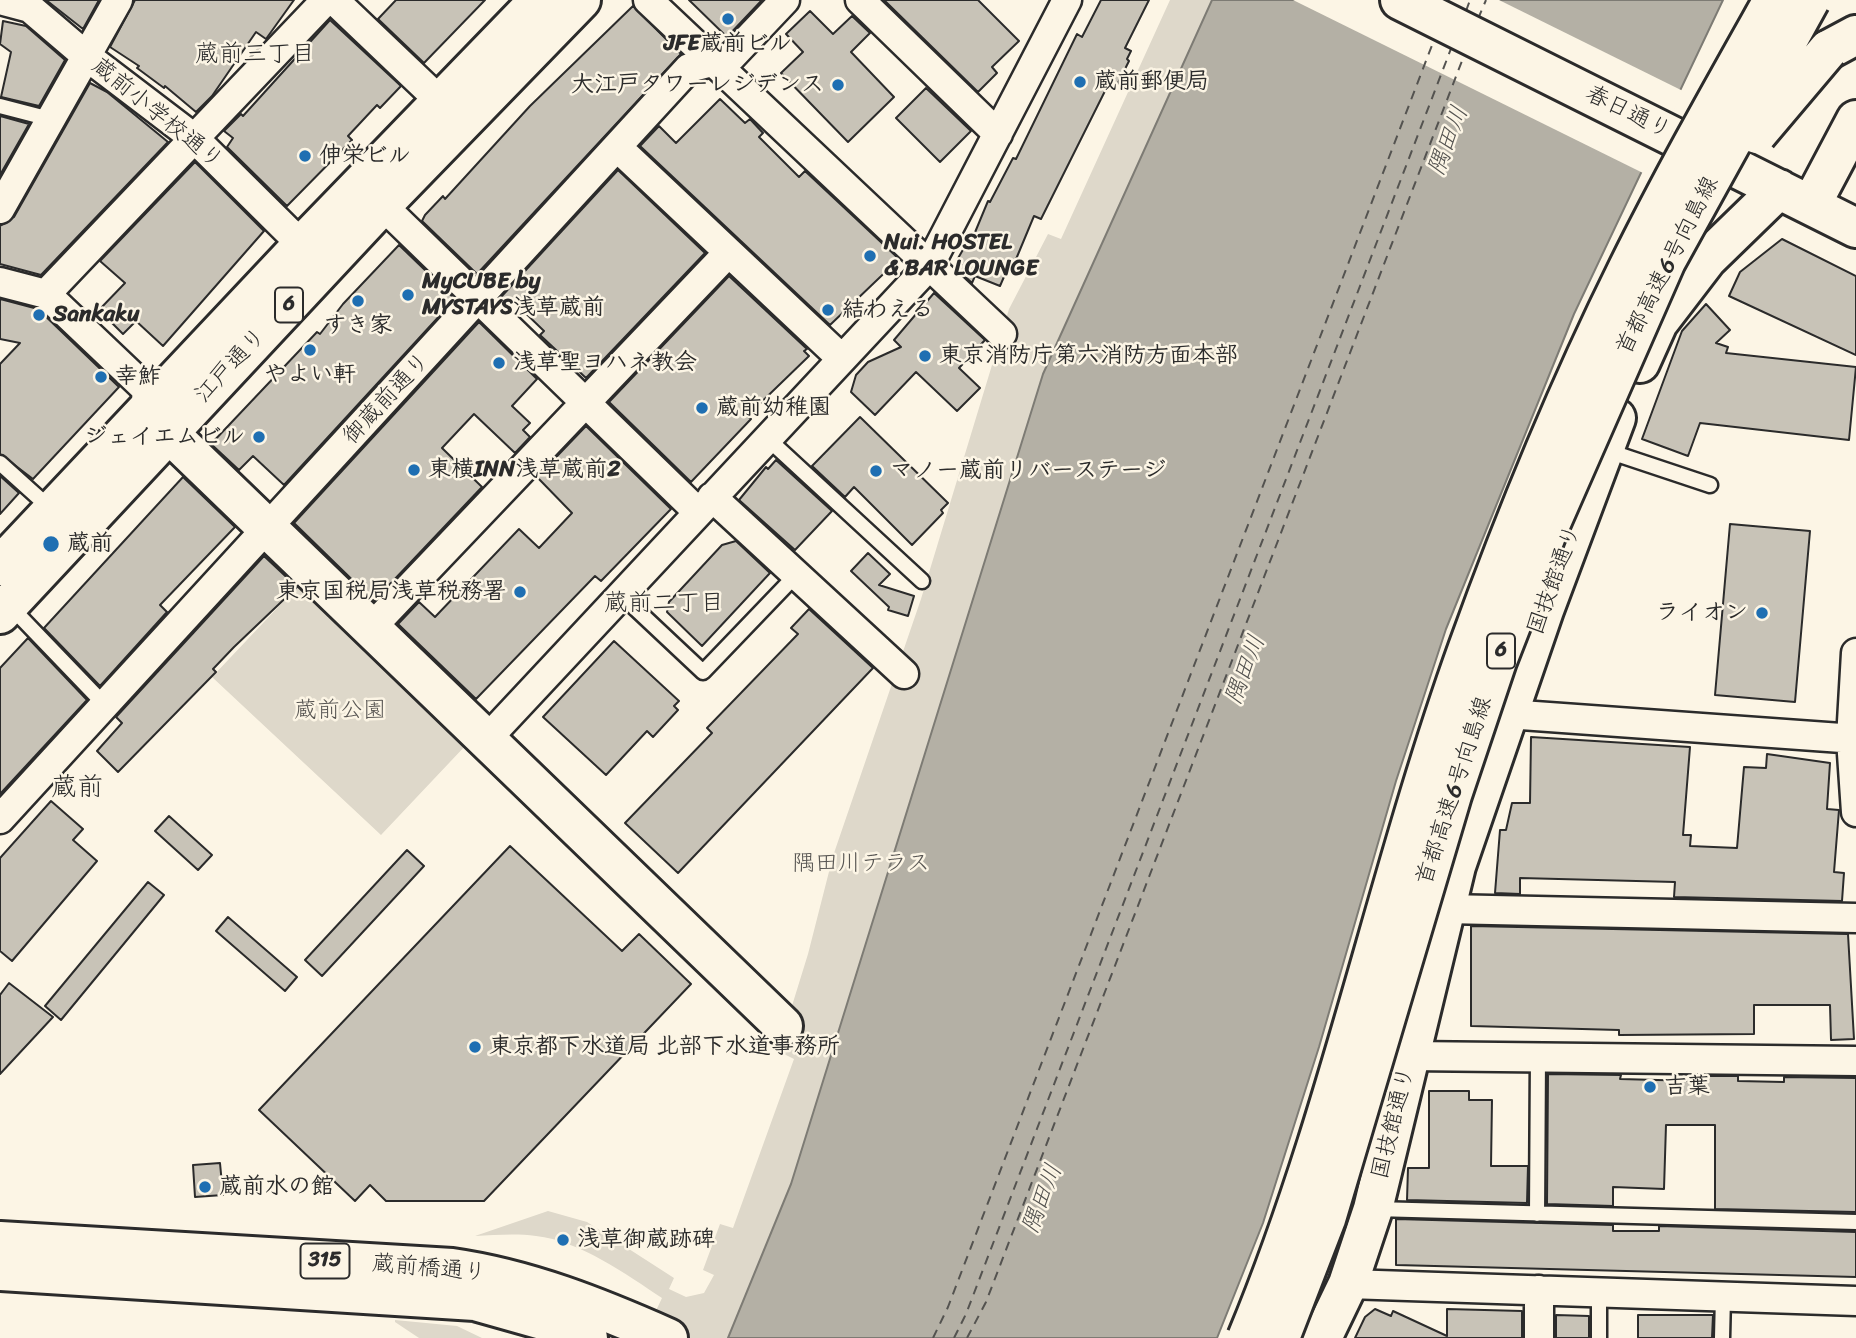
<!DOCTYPE html>
<meta charset="utf-8">
<style>
body{margin:0}
canvas{display:block;background:#fcf5e5}
</style>
<canvas width="1856" height="1338"></canvas>
<script>
const g = document.querySelector('canvas').getContext('2d');
g.lineJoin = 'round';
function fill(path, color) { g.fillStyle = color; g.fill(path, 'evenodd'); }
function stroke(path, color, width, dash) { g.strokeStyle = color; g.lineWidth = width; g.lineCap = dash ? 'butt' : 'round'; g.setLineDash(dash || []); g.stroke(path); }
function write(font, color, halo, rows, align = 'center') {
  g.font = font + ' Sriracha,"Klee One",sans-serif'; g.lineWidth = 5; g.setLineDash([]); g.textBaseline = 'middle'; g.strokeStyle = halo; g.fillStyle = color; for (const [text, x, y, turn = 0] of rows) {
    g.save(); g.translate(x, y); g.rotate((+turn || 0) * Math.PI / 180); g.textAlign = isNaN(turn) ? turn : align; if (halo) g.strokeText(text, 0, 0); g.fillText(text, 0, 0); g.restore();
  }
}
fill(new Path2D(`
 M 1170,0 L 1212,0 L 1043,374 L 791,1184 L 728,1338 L 643,1338 L 662,1298 C 626,1274 580,1241 536,1236 C 516,1233 495,1235 475,1236 L 548,1211 L 587,1222 L 674,1278 L 669,1289 L 686,1297 L 704,1293 L 714,1275 L 703,1270 L 720,1224 L 733,1228 L 794,1059 L 778,1051 L 808,954 L 833,856 L 921,599 L 1009,309 L 1048,234 L 1061,239 Z
 M 298,586 L 467,744 L 381,835 L 212,677 Z
 M 395,1320 L 457,1326 L 482,1338 L 419,1338 L 395,1322 Z`), '#ded8ca');
const water = new Path2D(`
 M 1212,0 L 1723,0 L 1574,314 L 1446,629 L 1396,781 L 1319,1047 L 1263,1223 L 1217,1338 L 728,1338 L 791,1184 L 1043,374 Z`);
fill(water, '#b4b0a5');
stroke(water, '#7d7b74', 2);
fill(new Path2D(`
 M 1293,0 L 1499,0 L 1683,91 L 1645,174 Z`), '#fcf5e5');
stroke(new Path2D(`
 M 1466,11 L 1470,0
 M 1478,19 L 1486,0
 M 933,1338 L 948,1307 L 1434,40
 M 954,1338 L 966,1314 L 1452,46
 M 967,1338 L 986,1302 L 1465,53`), '#545350', 2, [9, 7]);
const building = new Path2D(`
 M 46,0 L 99,0 L 83,29 Z
 M 135,0 L 294,0 L 266,39 L 256,32 L 212,96 L 196,112 L 165,86 L 164,88 L 137,68 L 139,66 L 110,47 Z
 M 396,0 L 485,0 L 424,63 L 378,19 Z
 M 689,0 L 762,0 L 727,37 Z
 M 884,0 L 978,0 L 1019,41 L 992,67 L 997,73 L 978,92 Z
 M 1101,0 L 1149,0 L 1125,48 L 1131,51 L 1127,59 L 1129,61 L 1116,87 L 1109,83 L 1041,219 L 1034,216 L 1014,264 L 1010,263 L 1000,286 L 975,276 L 972,283 L 957,269 L 962,264 L 957,260 L 968,241 L 971,242 L 988,201 L 990,202 L 1013,158 L 1016,159 L 1077,34 L 1082,37 Z
 M 633,6 L 681,54 L 477,274 L 422,221 L 425,215 L 443,196 L 445,199 L 530,106 Z
 M 810,11 L 833,34 L 852,16 L 870,33 L 851,52 L 894,97 L 848,142 L 781,73 L 803,52 L 786,34 Z
 M 330,20 L 401,86 L 380,108 L 377,105 L 348,136 L 352,140 L 287,206 L 227,147 L 233,138 L 224,131 L 241,114 L 243,116 Z
 M 3,21 L 26,26 L 65,60 L 39,106 L 1,97 L 11,52 L 0,44 Z
 M 90,83 L 107,92 L 168,142 L 41,275 L 0,264 L 0,226 L 14,217 Z
 M 926,88 L 971,131 L 940,162 L 896,118 Z
 M 720,99 L 745,123 L 750,119 L 763,133 L 759,137 L 799,177 L 805,171 L 899,259 L 830,325 L 640,146 L 659,126 L 676,143 Z
 M 0,116 L 29,124 L 0,175 Z
 M 195,162 L 264,231 L 163,346 L 136,321 L 123,334 L 99,310 L 125,283 L 100,261 Z
 M 618,170 L 705,253 L 586,378 L 540,335 L 544,331 L 514,302 L 510,306 L 501,297 Z
 M 1782,239 L 1856,276 L 1856,355 L 1729,296 L 1740,272 Z
 M 399,245 L 455,299 L 284,485 L 253,456 L 239,470 L 211,444 L 317,332 L 320,334 L 343,304 Z
 M 729,276 L 807,349 L 804,351 L 809,356 L 747,416 L 751,419 L 691,482 L 609,402 Z
 M 934,293 L 985,340 L 959,368 L 980,388 L 957,411 L 916,372 L 875,415 L 851,392 L 856,375 L 868,362 L 901,347 L 894,340 Z
 M 0,299 L 38,309 L 119,387 L 33,479 L 0,454 L 0,364 L 20,343 L 0,339 Z
 M 1706,304 L 1730,330 L 1716,343 L 1728,347 L 1726,353 L 1856,367 L 1849,440 L 1700,423 L 1688,456 L 1642,439 L 1682,331 Z
 M 479,322 L 537,379 L 512,406 L 530,423 L 523,430 L 530,437 L 515,453 L 474,414 L 442,448 L 482,487 L 374,601 L 294,523 Z
 M 860,417 L 948,503 L 941,510 L 943,513 L 912,545 L 854,487 L 845,497 L 812,466 Z
 M 586,426 L 671,509 L 601,581 L 595,576 L 476,699 L 398,624 L 419,602 L 435,617 L 519,529 L 539,548 L 572,513 L 537,477 Z
 M 776,460 L 832,511 L 795,550 L 739,500 L 766,467 L 768,469 Z
 M 0,476 L 19,493 L 0,514 Z
 M 183,477 L 235,527 L 160,605 L 167,612 L 100,686 L 44,628 Z
 M 1730,524 L 1810,531 L 1795,702 L 1715,695 Z
 M 736,541 L 770,573 L 702,646 L 667,612 L 669,602 L 722,545 Z
 M 868,553 L 890,574 L 879,585 L 914,596 L 908,616 L 888,610 L 889,607 L 851,571 Z
 M 264,556 L 297,587 L 234,647 L 213,669 L 216,672 L 118,772 L 97,751 L 122,723 L 116,717 Z
 M 809,609 L 873,668 L 678,873 L 625,823 L 712,733 L 707,728 L 798,634 L 791,628 Z
 M 28,638 L 87,700 L 0,794 L 0,668 Z
 M 614,641 L 679,701 L 674,706 L 678,710 L 653,737 L 647,731 L 606,775 L 543,717 Z
 M 1531,737 L 1690,747 L 1683,835 L 1691,835 L 1690,846 L 1737,848 L 1744,767 L 1766,768 L 1767,754 L 1830,763 L 1827,809 L 1839,810 L 1834,872 L 1844,873 L 1842,901 L 1674,897 L 1675,882 L 1520,878 L 1520,894 L 1495,893 L 1500,830 L 1506,830 L 1512,803 L 1530,803 Z
 M 51,801 L 83,829 L 73,840 L 97,861 L 12,961 L 0,951 L 0,858 Z
 M 169,816 L 212,855 L 198,870 L 155,831 Z
 M 510,846 L 622,951 L 639,934 L 691,984 L 484,1201 L 386,1201 L 370,1185 L 355,1201 L 259,1110 Z
 M 407,850 L 424,866 L 322,976 L 305,960 Z
 M 148,882 L 164,895 L 61,1020 L 45,1006 Z
 M 228,917 L 297,977 L 285,991 L 216,931 Z
 M 1471,926 L 1848,934 L 1854,1039 L 1831,1040 L 1830,1005 L 1754,1005 L 1754,1034 L 1619,1035 L 1619,1030 L 1471,1026 Z
 M 9,983 L 53,1017 L 0,1074 L 0,995 Z
 M 1548,1074 L 1621,1075 L 1620,1079 L 1695,1081 L 1695,1076 L 1738,1076 L 1738,1081 L 1784,1082 L 1784,1077 L 1856,1078 L 1856,1212 L 1715,1209 L 1715,1125 L 1666,1125 L 1664,1189 L 1613,1187 L 1613,1206 L 1547,1204 Z
 M 1429,1091 L 1469,1091 L 1469,1100 L 1492,1100 L 1491,1166 L 1528,1166 L 1527,1203 L 1407,1200 L 1408,1168 L 1429,1168 Z
 M 220,1163 L 223,1195 L 195,1197 L 193,1165 Z
 M 1396,1219 L 1613,1225 L 1613,1231 L 1659,1231 L 1659,1226 L 1856,1232 L 1856,1277 L 1396,1265 Z
 M 1375,1309 L 1391,1316 L 1393,1311 L 1447,1336 L 1447,1309 L 1522,1311 L 1522,1338 L 1355,1338 L 1365,1317 Z
 M 1556,1315 L 1589,1316 L 1589,1338 L 1556,1338 Z
 M 1638,1315 L 1713,1315 L 1712,1338 L 1638,1338 Z`);
fill(building, '#c8c3b7');
stroke(building, '#2b2b2b', 2);
const lane = new Path2D(`
 M 0,106 L 50,119
 M 767,438 L 922,581
 M 1605,450 L 1710,485
 M 0,463 L 51,509
 M 621,595 L 703,672 L 796,575
 M 9,605 L 105,705
 M 1375,1209 L 1856,1222
 M 1537,1214 L 1538,1057
 M 1599,1338 L 1599,1292
 M 1722,1338 L 1723,1296`);
const street = new Path2D(`
 M 0,0 L 30,8 L 85,55 L 194,138 L 302,245
 M 334,0 L 440,101
 M 648,0 L 1002,334
 M 860,0 L 998,134
 M 617,147 L 841,358
 M 382,205 L 698,512
 M 0,209 L 118,0
 M 0,282 L 46,294 L 146,389 L 147,412
 M 46,294 L 326,0
 M 712,497 L 904,674
 M 370,629 L 728,253
 M 1856,653 L 1851,739 L 1856,812
 M 1507,714 L 1856,739
 M 485,741 L 929,266 L 1067,0
 M 0,819 L 689,68 L 731,57 L 785,0
 M 1446,909 L 1856,918
 M 1410,1056 L 1856,1061
 M 1348,1284 L 1856,1301
 M 1539,1290 L 1539,1338`);
const secondary = new Path2D(`
 M 1400,0 L 1856,228
 M 1811,205 L 1856,120
 M 1640,363 L 1658,323 L 1707,259 L 1779,189
 M 147,412 L 783,1026
 M 1322,1338 L 1348,1284 L 1373,1209 L 1456,866 L 1544,610 L 1616,418`);
const primary = new Path2D(`
 M 0,1241 L 452,1268 C 528,1279 598,1307 668,1338
 M 0,1271 L 475,1301 L 553,1323 L 588,1338`);
const highway = new Path2D(`
 M 1828,50 L 1856,35
 M 0,566 L 302,245 L 539,0
 M 0,614 L 382,205 L 581,0`);
stroke(lane, '#2b2b2b', 19);
stroke(street, '#2b2b2b', 33);
stroke(secondary, '#2b2b2b', 44);
stroke(primary, '#2b2b2b', 44);
stroke(highway, '#2b2b2b', 44);
stroke(lane, '#fcf5e5', 14);
stroke(street, '#fcf5e5', 28);
stroke(secondary, '#fcf5e5', 38);
stroke(primary, '#fcf5e5', 38);
stroke(highway, '#fcf5e5', 38);
const highwayBridge = new Path2D(`
 M 1757,134 L 1828,50
 M 1247,1338 C 1340,1115 1386,876 1468,648 C 1513,523 1569,387 1628,268 C 1673,177 1723,89 1773,0
 M 1280,1338 L 1326,1219 L 1452,795 L 1497,661 L 1550,525 L 1666,261 L 1810,0`);
stroke(highwayBridge, '#2b2b2b', 44, []);
stroke(highwayBridge, '#fcf5e5', 38);
for (const [x, y, r, color] of [
 [728,19,7,"#1f6fb2"],
 [1080,82,7,"#1f6fb2"],
 [838,85,7,"#1f6fb2"],
 [305,156,7,"#1f6fb2"],
 [870,256,7,"#1f6fb2"],
 [408,295,7,"#1f6fb2"],
 [358,301,7,"#1f6fb2"],
 [828,310,7,"#1f6fb2"],
 [39,315,7,"#1f6fb2"],
 [310,350,7,"#1f6fb2"],
 [925,356,7,"#1f6fb2"],
 [499,363,7,"#1f6fb2"],
 [101,377,7,"#1f6fb2"],
 [702,408,7,"#1f6fb2"],
 [259,437,7,"#1f6fb2"],
 [414,470,7,"#1f6fb2"],
 [876,471,7,"#1f6fb2"],
 [51,544,9,"#1f6fb2"],
 [520,592,7,"#1f6fb2"],
 [1762,613,7,"#1f6fb2"],
 [475,1047,7,"#1f6fb2"],
 [1650,1087,7,"#1f6fb2"],
 [205,1187,7,"#1f6fb2"],
 [563,1240,7,"#1f6fb2"]
]) { const dot = new Path2D(); dot.arc(x, y, r, 0, 2 * Math.PI); g.fillStyle = color; g.fill(dot); stroke(dot, '#fcf5e5', 2.5); }
for (const [x, y, w] of [
 [289,305,28],
 [1501,651,28],
 [325,1261,49]
]) { const box = new Path2D(); box.roundRect(x - w / 2, y - 17.5, w, 35, 5); g.fillStyle = '#fcf5e5'; g.fill(box); stroke(box, '#2b2b2b', 2); }
write('bold 21px', '#2b2b2b', null, [
 ["6",289,305],
 ["6",1501,651],
 ["315",325,1261]
]);
write('bold 23px', '#2b2b2b', '#fcf5e5', [
 ["JFE蔵前ビル",728,44,"center"],
 ["蔵前郵便局",1094,82],
 ["大江戸タワーレジデンス",824,85,"right"],
 ["伸栄ビル",319,156],
 ["Nui. HOSTEL",884,243],
 ["& BAR LOUNGE",884,269],
 ["MyCUBE by",422,282],
 ["MYSTAYS浅草蔵前",422,308],
 ["結わえる",842,310],
 ["Sankaku",53,315],
 ["すき家",358,326,"center"],
 ["東京消防庁第六消防方面本部",939,356],
 ["浅草聖ヨハネ教会",513,363],
 ["やよい軒",310,375,"center"],
 ["幸鮓",115,377],
 ["蔵前幼稚園",716,408],
 ["ジェイエムビル",245,437,"right"],
 ["東横INN浅草蔵前2",428,470],
 ["マノー蔵前リバーステージ",890,471],
 ["蔵前",67,544],
 ["東京国税局浅草税務署",506,592,"right"],
 ["ライオン",1748,613,"right"],
 ["東京都下水道局 北部下水道事務所",489,1047],
 ["吉葉",1664,1087],
 ["蔵前水の館",219,1187],
 ["浅草御蔵跡碑",577,1240]
], 'left');
write('23px', '#2b2b2b', '#fcf5e5', [
 ["春日通り",1628,113,26],
 ["蔵前小学校通り",157,114,39],
 ["首都高速6号向島線",1668,266,-63],
 ["江戸通り",231,366,-47],
 ["御蔵前通り",387,399,-47],
 ["国技館通り",1555,580,-70],
 ["首都高速6号向島線",1455,791,-72],
 ["国技館通り",1394,1123,-76],
 ["蔵前橋通り",429,1269,5]
]);
write('23px', '#585653', '#fcf5e5', [
 ["蔵前公園",340,711],
 ["隅田川テラス",861,864]
]);
write('24px', '#2b2b2b', '#fcf5e5', [
 ["蔵前三丁目",255,55],
 ["蔵前二丁目",664,604]
]);
write('italic 24px', '#545350', '#fcf5e5', [
 ["隅田川",1449,141,-69],
 ["隅田川",1246,670,-69],
 ["隅田川",1043,1199,-69]
]);
write('26px', '#2b2b2b', '#fcf5e5', [
 ["蔵前",77,788]
]);
</script>
